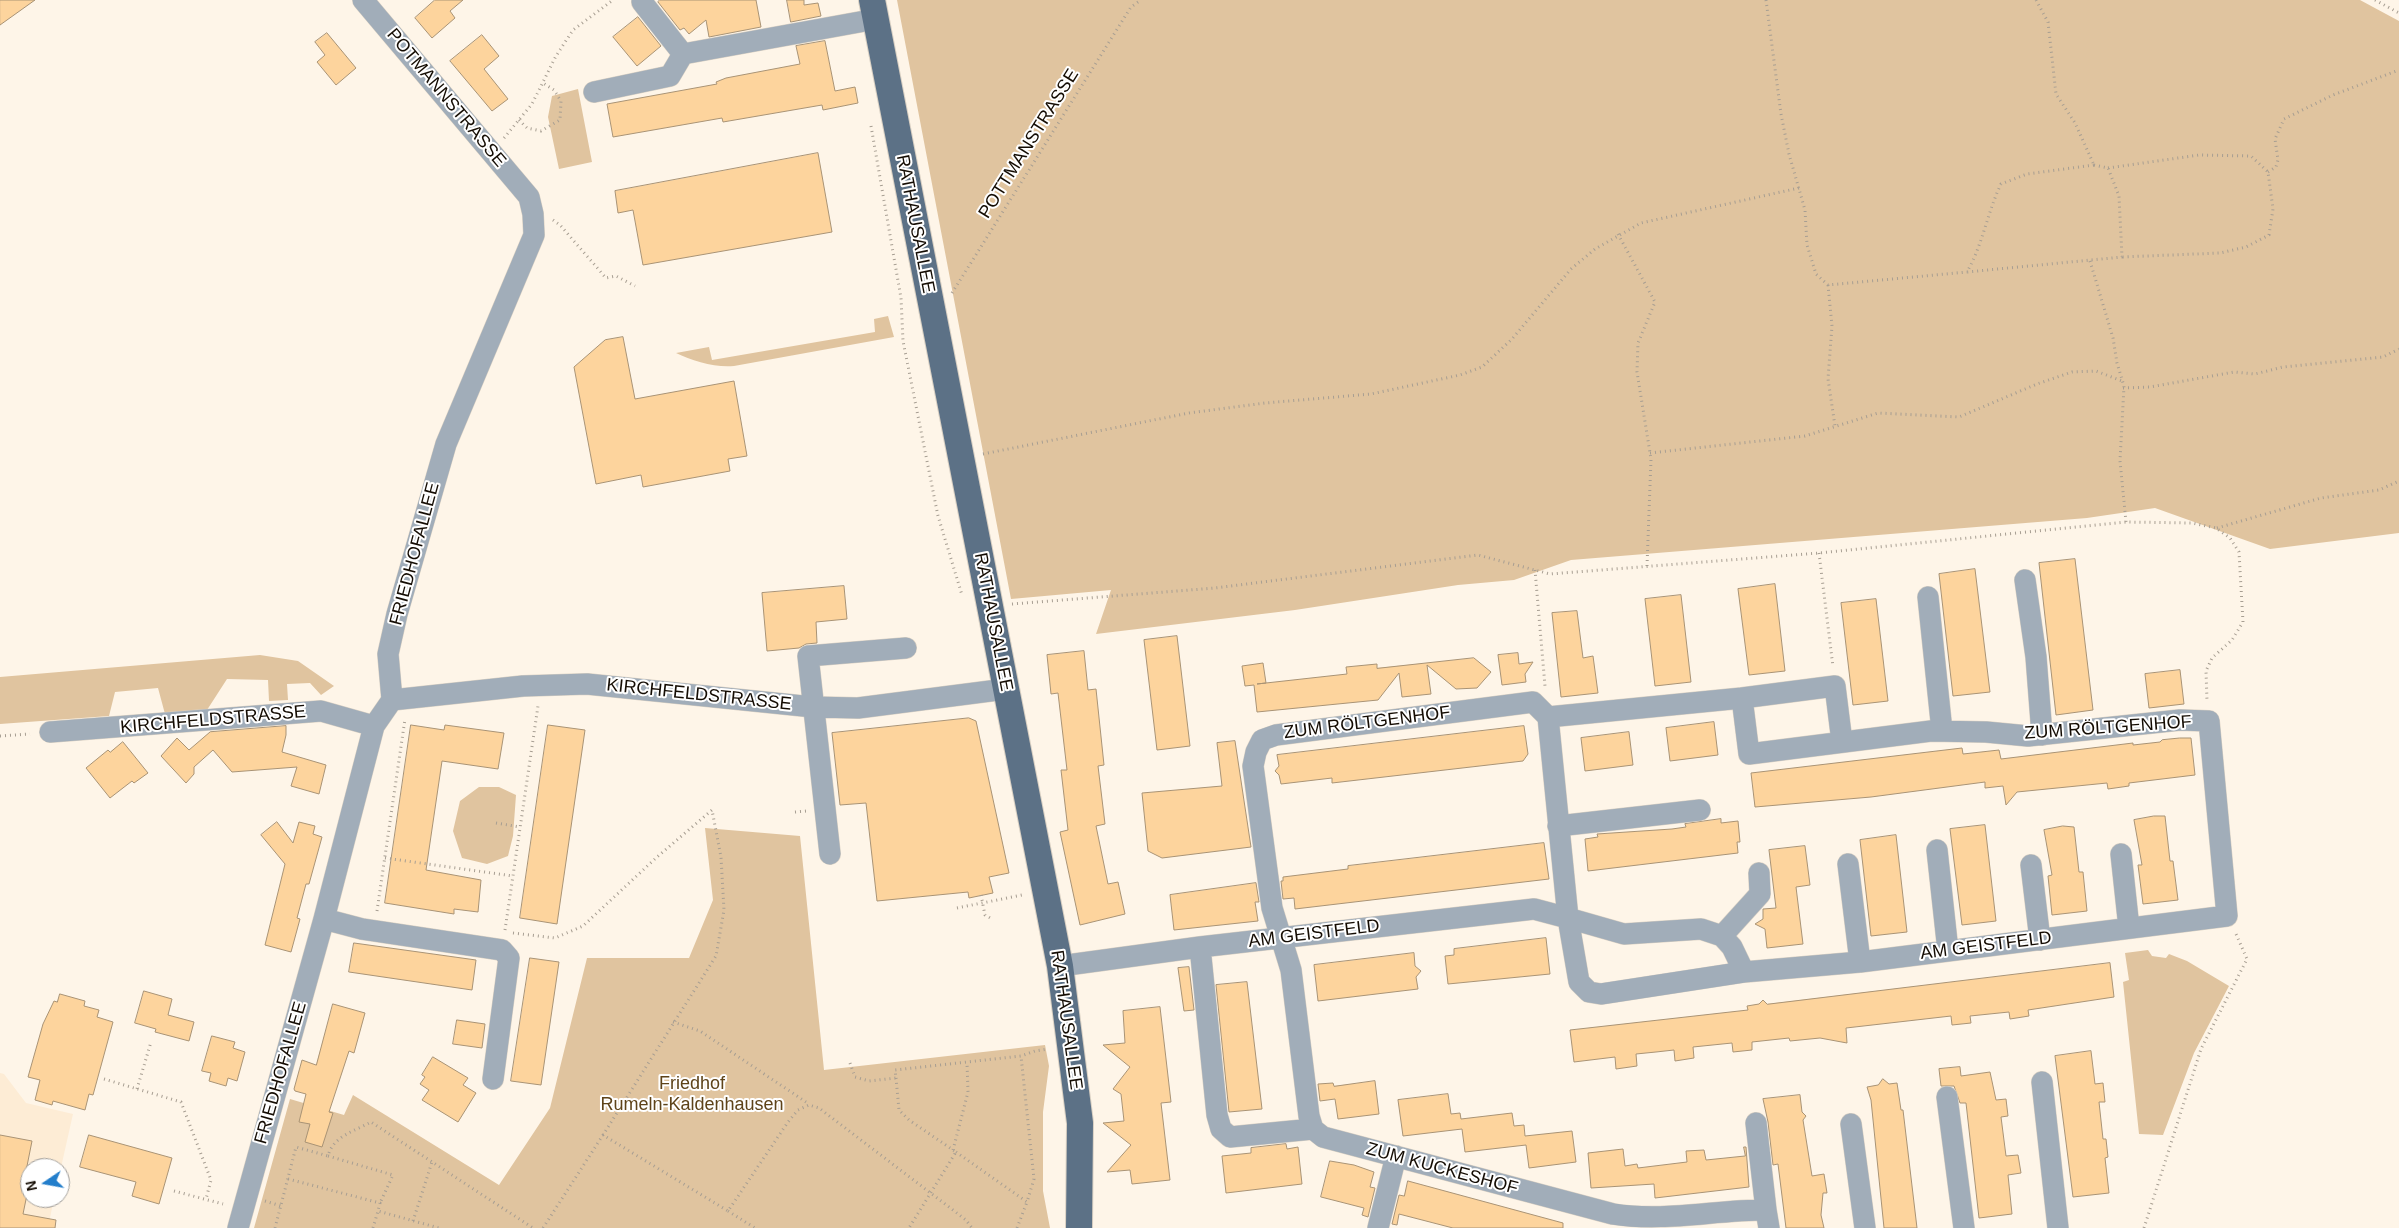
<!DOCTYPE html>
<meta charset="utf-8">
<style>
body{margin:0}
#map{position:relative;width:2399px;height:1228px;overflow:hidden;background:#fef5e8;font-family:Arial,sans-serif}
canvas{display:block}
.north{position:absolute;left:20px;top:1158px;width:50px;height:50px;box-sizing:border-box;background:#fff;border:1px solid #a19e9a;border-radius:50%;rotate:258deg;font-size:14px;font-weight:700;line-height:20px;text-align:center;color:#140c03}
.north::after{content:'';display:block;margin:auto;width:18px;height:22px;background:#237ecb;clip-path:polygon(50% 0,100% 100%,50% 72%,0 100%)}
</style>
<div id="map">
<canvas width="2399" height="1228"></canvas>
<div class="north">N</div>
</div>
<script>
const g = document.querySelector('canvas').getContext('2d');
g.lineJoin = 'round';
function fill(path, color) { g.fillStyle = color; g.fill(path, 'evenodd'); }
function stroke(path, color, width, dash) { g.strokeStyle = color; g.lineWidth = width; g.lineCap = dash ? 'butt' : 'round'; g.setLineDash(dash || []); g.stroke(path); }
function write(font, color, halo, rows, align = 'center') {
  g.font = font + ' Arial,sans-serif'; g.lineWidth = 4; g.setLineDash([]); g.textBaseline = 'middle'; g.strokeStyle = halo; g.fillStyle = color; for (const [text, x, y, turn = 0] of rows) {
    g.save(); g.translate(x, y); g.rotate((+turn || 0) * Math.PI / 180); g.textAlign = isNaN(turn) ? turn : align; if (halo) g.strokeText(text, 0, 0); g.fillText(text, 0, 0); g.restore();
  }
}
fill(new Path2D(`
 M 0,1073 L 4,1074 L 26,1103 L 73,1114 L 60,1172 L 60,1168 L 30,1168 L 30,1198 L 54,1198 L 48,1228 L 0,1228 Z`), '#fdecd5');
fill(new Path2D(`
 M 897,0 L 2360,0 L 2399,21 L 2399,533 L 2270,549 L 2155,508 L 2087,518 L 1571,560 L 1514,580 L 1458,585 L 1295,610 L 1096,634 L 1111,590 L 1011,599 Z
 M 578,89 L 592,162 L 559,169 L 548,117 L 552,96 Z
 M 888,316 L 894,337 L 734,366 C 716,368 692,361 676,353 L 709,347 L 712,360 L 875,332 L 874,319 Z
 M 260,655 L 298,661 L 334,686 L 321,695 L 310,683 L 287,684 L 288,700 L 269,701 L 268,680 L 227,679 L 207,710 L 165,714 L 158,688 L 115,692 L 109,716 L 0,724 L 0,677 Z
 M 479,787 L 499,787 L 516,795 L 513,836 L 508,856 L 487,864 L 462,858 L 453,831 L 460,801 Z
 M 705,828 L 800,836 L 824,1070 L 1045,1045 L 1049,1066 L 1043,1112 L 1043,1191 L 1050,1228 L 254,1228 L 290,1099 L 344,1115 L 353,1095 L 499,1185 L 550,1108 L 587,958 L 689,958 L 713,900 Z
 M 2148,950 L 2152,956 L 2166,958 L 2169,954 L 2187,961 L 2229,986 L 2194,1053 L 2163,1135 L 2139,1134 L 2123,982 L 2129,980 L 2125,953 Z`), '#e0c49f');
const building = new Path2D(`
 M 0,0 L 35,0 L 0,25 Z
 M 435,0 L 463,0 L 450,11 L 455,18 L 432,38 L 415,18 Z
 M 660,0 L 756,0 L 761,27 L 709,37 L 706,20 L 689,34 L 684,28 L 680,30 L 658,2 Z
 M 787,0 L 804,0 L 804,5 L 818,3 L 821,16 L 791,22 Z
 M 638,17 L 661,46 L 637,66 L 613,37 Z
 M 327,33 L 356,68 L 336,85 L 317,62 L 325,55 L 315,42 Z
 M 482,35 L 499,56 L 484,69 L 508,99 L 492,111 L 450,61 Z
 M 825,41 L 835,91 L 855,87 L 858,103 L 823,110 L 822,105 L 723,122 L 722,118 L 613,137 L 607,104 L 717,84 L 716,82 L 726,78 L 800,64 L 796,46 Z
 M 818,153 L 832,232 L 643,265 L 633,210 L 618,213 L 615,191 Z
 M 623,337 L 635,399 L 734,381 L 747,456 L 728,459 L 730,471 L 643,487 L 641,475 L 596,484 L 574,367 L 605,340 Z
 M 2075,559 L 2093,710 L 2056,715 L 2039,563 Z
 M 1975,569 L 1990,692 L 1953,696 L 1939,574 Z
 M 1775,584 L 1785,671 L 1749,675 L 1738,589 Z
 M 844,586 L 847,619 L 816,622 L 817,643 L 806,644 L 799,648 L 767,651 L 762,593 Z
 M 1681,595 L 1691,682 L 1655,686 L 1645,599 Z
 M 1876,599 L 1888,701 L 1853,705 L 1841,603 Z
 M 1577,611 L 1583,658 L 1593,656 L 1598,693 L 1561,697 L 1552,613 Z
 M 1177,636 L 1190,746 L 1157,750 L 1144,640 Z
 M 1084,651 L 1088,690 L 1096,689 L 1104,765 L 1098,766 L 1105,824 L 1096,826 L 1108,884 L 1118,882 L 1125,914 L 1080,925 L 1060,832 L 1068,830 L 1061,770 L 1067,770 L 1058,693 L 1051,694 L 1047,655 Z
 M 1518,653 L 1519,664 L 1533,662 L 1525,674 L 1526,682 L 1502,685 L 1498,655 Z
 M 1474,658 L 1491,672 L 1477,688 L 1456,689 L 1427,665 L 1431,694 L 1402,697 L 1399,673 L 1378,700 L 1257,712 L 1254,685 L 1245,686 L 1242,666 L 1263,663 L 1266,683 L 1257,684 L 1347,674 L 1346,667 L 1377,664 L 1377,668 Z
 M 2180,670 L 2184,704 L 2149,708 L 2145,674 Z
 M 969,718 L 976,721 L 1009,873 L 989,877 L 993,893 L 969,898 L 968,892 L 877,901 L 866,803 L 840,805 L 832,733 Z
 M 1714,722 L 1718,755 L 1670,761 L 1666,728 Z
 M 411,725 L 444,730 L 445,725 L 504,733 L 498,769 L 442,761 L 426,870 L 481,880 L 478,912 L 454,909 L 454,914 L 385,903 Z
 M 548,725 L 585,730 L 557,924 L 520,918 Z
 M 286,726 L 286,735 L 282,752 L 326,765 L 319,794 L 291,786 L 297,767 L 232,772 L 213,750 L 194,767 L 194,774 L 186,783 L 161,756 L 177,738 L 189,750 L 210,732 Z
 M 1524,726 L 1528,754 L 1523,761 L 1332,783 L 1332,778 L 1281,784 L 1279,775 L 1275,771 L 1279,766 L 1277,755 Z
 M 1629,732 L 1633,765 L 1585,771 L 1581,738 Z
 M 2180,738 L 2191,738 L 2195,775 L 2129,783 L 2129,786 L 2108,789 L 2107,783 L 2017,792 L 2006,805 L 2003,786 L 1985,788 L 1985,782 L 1871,797 L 1755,807 L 1751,773 L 1962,748 L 1963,754 L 1999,750 L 2001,759 L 2133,743 L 2133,745 L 2160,742 L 2162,740 Z
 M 1235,741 L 1251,847 L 1162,858 L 1148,851 L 1142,793 L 1222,786 L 1217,743 Z
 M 123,742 L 148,773 L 134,783 L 132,781 L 110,798 L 86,768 L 108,750 L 110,752 Z
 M 2154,816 L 2165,816 L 2170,861 L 2173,861 L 2178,900 L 2143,904 L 2138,865 L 2142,865 L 2134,820 Z
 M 1721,819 L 1721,823 L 1738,821 L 1740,842 L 1737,842 L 1738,853 L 1588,871 L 1585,839 L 1598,837 L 1597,834 L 1672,829 L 1686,827 L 1685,824 Z
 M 277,822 L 293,843 L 299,822 L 315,826 L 313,834 L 322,837 L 309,884 L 306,884 L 297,918 L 300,919 L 291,952 L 265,945 L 285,864 L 261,835 Z
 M 1985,825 L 1996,921 L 1962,925 L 1950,829 Z
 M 2063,826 L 2074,827 L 2079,872 L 2083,872 L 2087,911 L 2052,915 L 2048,876 L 2052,875 L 2044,830 Z
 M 1896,835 L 1907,932 L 1871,936 L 1860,840 Z
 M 1544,843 L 1549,879 L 1295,909 L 1294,898 L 1283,899 L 1281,881 L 1283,881 L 1283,877 L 1348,869 L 1348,866 Z
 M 1805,846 L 1810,885 L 1796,887 L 1803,944 L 1767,948 L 1765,929 L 1755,924 L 1763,919 L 1763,909 L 1776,908 L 1769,850 Z
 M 1256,883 L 1259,902 L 1255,902 L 1258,921 L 1174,930 L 1170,895 Z
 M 1546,938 L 1550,974 L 1448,984 L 1445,956 L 1454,955 L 1454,949 Z
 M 354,943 L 476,960 L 472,990 L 349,972 Z
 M 1414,953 L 1415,966 L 1421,971 L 1416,977 L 1418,989 L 1318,1001 L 1314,965 Z
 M 530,958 L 559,962 L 541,1085 L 511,1081 Z
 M 2110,963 L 2114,997 L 2028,1010 L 2029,1016 L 2010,1019 L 2009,1012 L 1970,1016 L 1971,1023 L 1952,1025 L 1951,1016 L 1846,1028 L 1847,1043 L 1820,1038 L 1790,1041 L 1789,1038 L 1752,1042 L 1752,1050 L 1733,1052 L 1732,1043 L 1693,1047 L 1694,1058 L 1675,1061 L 1674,1050 L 1656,1052 L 1636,1054 L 1637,1066 L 1616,1069 L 1615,1057 L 1574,1062 L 1570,1030 L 1748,1010 L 1747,1006 L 1759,1004 L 1763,1000 L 1767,1004 Z
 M 1189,967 L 1194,1010 L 1184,1011 L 1178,968 Z
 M 1247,982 L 1262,1109 L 1229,1112 L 1216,985 Z
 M 144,991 L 172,999 L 168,1015 L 194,1022 L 189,1041 L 155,1032 L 156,1029 L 135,1023 Z
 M 60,994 L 85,1001 L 84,1006 L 99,1010 L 97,1017 L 113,1022 L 93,1095 L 89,1094 L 85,1110 L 53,1101 L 52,1105 L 35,1100 L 40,1080 L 28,1077 L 43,1024 L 54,1001 L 57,1002 Z
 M 333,1004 L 365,1013 L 354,1053 L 349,1051 L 329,1112 L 333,1113 L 322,1147 L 305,1142 L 310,1124 L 299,1122 L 306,1094 L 295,1091 L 294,1089 L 302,1060 L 316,1065 Z
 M 1160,1007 L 1171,1102 L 1161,1103 L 1170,1180 L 1132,1184 L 1130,1170 L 1107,1172 L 1131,1145 L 1103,1123 L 1124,1121 L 1121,1094 L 1113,1089 L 1130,1067 L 1103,1045 L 1125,1043 L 1123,1011 Z
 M 457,1020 L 485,1024 L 482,1048 L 453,1044 Z
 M 212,1036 L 235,1042 L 233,1048 L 245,1052 L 237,1081 L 228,1078 L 226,1086 L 209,1081 L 211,1073 L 202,1071 Z
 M 2091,1051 L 2095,1084 L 2103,1083 L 2105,1102 L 2099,1102 L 2103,1139 L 2106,1139 L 2108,1157 L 2105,1158 L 2109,1193 L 2073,1197 L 2055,1056 Z
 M 433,1057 L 468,1078 L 463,1085 L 476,1093 L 458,1122 L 422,1100 L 429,1090 L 420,1084 L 425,1077 L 422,1075 Z
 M 1960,1067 L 1961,1076 L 1990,1072 L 1996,1100 L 2006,1099 L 2008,1116 L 2001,1117 L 2006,1156 L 2018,1155 L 2021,1173 L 2008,1175 L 2012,1214 L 1979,1218 L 1966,1103 L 1960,1103 L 1954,1086 L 1941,1086 L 1939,1069 Z
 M 1883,1079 L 1889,1084 L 1897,1083 L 1901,1110 L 1903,1110 L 1917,1228 L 1884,1228 L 1871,1100 L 1867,1087 L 1878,1085 Z
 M 1375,1081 L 1379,1114 L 1338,1119 L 1335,1099 L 1320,1101 L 1318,1084 L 1333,1083 L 1334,1086 Z
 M 1448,1094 L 1451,1114 L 1460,1113 L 1461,1119 L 1512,1113 L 1514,1126 L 1524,1125 L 1525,1136 L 1572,1131 L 1576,1162 L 1529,1168 L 1526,1145 L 1465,1152 L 1462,1129 L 1403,1136 L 1398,1100 Z
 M 1800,1095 L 1802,1112 L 1806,1116 L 1803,1120 L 1812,1176 L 1824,1174 L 1827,1193 L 1823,1193 L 1821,1215 L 1824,1228 L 1786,1228 L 1778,1164 L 1773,1165 L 1768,1122 L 1763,1099 Z
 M 0,1135 L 32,1141 L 25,1176 L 30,1177 L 30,1180 L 23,1214 L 56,1220 L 55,1228 L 0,1228 Z
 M 89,1135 L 172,1158 L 159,1204 L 132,1196 L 136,1182 L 80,1167 Z
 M 1286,1144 L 1287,1149 L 1298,1147 L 1302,1184 L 1226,1193 L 1222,1156 L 1251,1153 L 1251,1148 Z
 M 1744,1147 L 1746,1147 L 1749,1187 L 1655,1198 L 1654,1184 L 1591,1188 L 1588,1153 L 1623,1149 L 1625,1166 L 1637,1164 L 1638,1168 L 1687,1162 L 1686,1151 L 1704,1150 L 1706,1160 L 1745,1156 Z
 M 1330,1161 L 1354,1165 L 1374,1172 L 1370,1187 L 1375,1188 L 1368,1217 L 1362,1215 L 1364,1208 L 1321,1197 Z
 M 1408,1181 L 1563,1223 L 1563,1228 L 1453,1228 L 1399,1214 L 1397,1225 L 1392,1224 L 1399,1195 L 1404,1196 Z`);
fill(building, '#fdd49d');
stroke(building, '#a99375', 1);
const minor = new Path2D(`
 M 642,2 L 683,54 L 876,19
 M 594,92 L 670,76 L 683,54
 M 2025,580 L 2036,657 L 2042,735
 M 1928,597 L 1942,731
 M 1742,698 L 1835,686 L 1842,742
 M 392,700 L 523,686 L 587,684 L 813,707 L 858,708 L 1006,689
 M 1548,717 L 1568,918 L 1624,934 L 1701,929 L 1722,936 L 1732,947 L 1744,972
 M 50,732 L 321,711 L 374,726
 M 1558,826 L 1700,810
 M 1937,850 L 1948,951
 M 830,854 L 808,656 L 906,648
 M 2121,854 L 2129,928
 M 1848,864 L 1860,962
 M 2031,865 L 2040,940
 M 324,919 L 362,929 L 502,950 L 509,958 L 493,1079
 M 1722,936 L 1760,894 L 1759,873
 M 1200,947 L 1217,1115 L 1221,1129 L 1230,1137 L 1313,1129
 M 1060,966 L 1200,947 L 1534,909 L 1568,918 L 1579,982 L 1589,992 L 1601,994 L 1744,972 L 1860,962 L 2227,916 L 2209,721 L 2180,720 L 2028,736 L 1986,732 L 1931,731 L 1749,754 L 1742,698 L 1548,717 L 1533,702 L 1276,735 L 1262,740 L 1256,752 L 1253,766 L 1272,908 L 1291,970 L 1309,1116 L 1313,1129 L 1323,1137 L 1613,1214 C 1665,1222 1713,1210 1766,1210 L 1769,1228
 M 2042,1082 L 2058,1228
 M 1947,1097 L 1964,1228
 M 1756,1123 L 1766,1210
 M 1851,1124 L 1865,1228
 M 238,1228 L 324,919 L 374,726 L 392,700 L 388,654 L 397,614 L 446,444 L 534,235 L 533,214 L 529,197 L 363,0
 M 1378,1228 L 1396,1156`);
const major = new Path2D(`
 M 872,0 L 1060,966 L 1080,1123 L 1079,1228`);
stroke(minor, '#d9d0c3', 22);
stroke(major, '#d9d0c3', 28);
stroke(new Path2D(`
 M 1766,0 L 1781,114 L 1789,154 L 1805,210 L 1807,245 L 1816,274 L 1828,285 L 1967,272
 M 2036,0 L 2048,22 L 2056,94 L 2075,123 L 2094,165
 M 2375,0 L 2399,13
 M 519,120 L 527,128 L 541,131 L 560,120 L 561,101 L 554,90 L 543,83
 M 871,126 L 901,298 L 903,341 L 938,516 L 962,595
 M 504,138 L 532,104 L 556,56 L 573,30 L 613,0
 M 2094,165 L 2108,168 L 2119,196 L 2122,257 L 1967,272 C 1983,244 1987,213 2001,184 L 2027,174 Z
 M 2108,168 L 2199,155 L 2251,156 L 2268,172 L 2273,209 L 2269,235 L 2246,247 L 2220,253 L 2122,257
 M 2268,172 L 2276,167 L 2278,160 L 2275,139 L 2284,119 L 2333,95 L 2399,70
 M 553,220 L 560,225 L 606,278 L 616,276 L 635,286
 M 1618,234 L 1655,302 L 1638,343 L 1637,372 L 1651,459 L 1647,566
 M 2090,261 L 2113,338 L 2117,363 L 2124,386 L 2120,461 L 2126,522
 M 1828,285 L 1832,326 L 1828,379 L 1835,426
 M 952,293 L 1131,7 L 1141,0
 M 2123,388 L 2150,387 L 2234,372 L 2255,374 L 2283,367 L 2383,357 L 2399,349
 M 1650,453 L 1805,436 L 1878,413 L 1959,417 L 2037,384 L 2072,372 L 2096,371 L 2122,381
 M 983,454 L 1189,413 L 1265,403 L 1371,394 L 1460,375 L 1482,367 L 1512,339 L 1571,269 L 1595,249 L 1641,223 L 1799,188
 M 2217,528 L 2321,498 L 2379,490 L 2399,481
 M 1819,553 L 1833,667
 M 1535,570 L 1545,686
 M 1012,604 L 1215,588 L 1478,555 L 1550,574 L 1819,553 L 2126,522 L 2192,523 L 2216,528 L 2230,538 L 2239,552 L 2243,622 L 2232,640 L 2212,658 L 2206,671 L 2207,701
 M 0,736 L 30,734
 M 795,812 L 807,811
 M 496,823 L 520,827
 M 385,858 L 513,876
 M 981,895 L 985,915 L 992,919
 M 957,908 L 1022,895
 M 377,911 L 405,719
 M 505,930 L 538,706
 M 513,933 L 555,938 L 583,926 L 657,857 L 712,810 L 721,857 L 724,910 L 716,956 L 603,1135
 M 673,1022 L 700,1031 L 809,1104
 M 850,1063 L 855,1077 L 869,1081 L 896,1078 L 895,1070 L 1021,1056 L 1035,1051 L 1048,1049
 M 896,1078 L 899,1110 L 909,1120 L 956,1152 L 909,1228
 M 104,1079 L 181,1102 L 211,1180 L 206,1199
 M 137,1089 L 151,1042
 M 953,1150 L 968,1092 L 967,1062
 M 956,1152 L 1027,1202 L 1034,1179 L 1021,1056
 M 328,1156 L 393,1175 L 380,1203
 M 288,1179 L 380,1203 L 378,1211 L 439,1228
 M 174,1191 L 223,1204
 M 265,1201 L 281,1206
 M 728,1211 L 755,1228
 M 413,1221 L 432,1162
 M 275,1228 L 296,1147 L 328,1156 C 333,1136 355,1131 371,1122 L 533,1228
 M 373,1228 L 378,1211
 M 543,1228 L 603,1135 L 728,1211 L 788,1122 L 798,1110 L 809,1105 L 819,1108 L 966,1220 L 972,1228
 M 1017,1228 L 1027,1202
 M 2144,1228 L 2201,1049 L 2247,959 L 2236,934`), '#a79e92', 3, [1, 4]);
stroke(minor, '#a1adb9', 21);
stroke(major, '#5c7186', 26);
write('18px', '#140c03', '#fff', [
 ["POTMANNSTRASSE",446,98,50],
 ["POTTMANSTRASSE",1029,144,-58],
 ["RATHAUSALLEE",915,224,79],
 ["FRIEDHOFALLEE",415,554,-75],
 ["RATHAUSALLEE",993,622,79],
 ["KIRCHFELDSTRASSE",699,695,6],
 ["KIRCHFELDSTRASSE",213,720,-5],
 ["ZUM RÖLTGENHOF",1367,723,-7],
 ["ZUM RÖLTGENHOF",2108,728,-4],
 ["AM GEISTFELD",1314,934,-7],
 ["AM GEISTFELD",1986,946,-7],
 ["RATHAUSALLEE",1066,1020,82],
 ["FRIEDHOFALLEE",281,1073,-74],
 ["ZUM KUCKESHOF",1442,1169,15]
]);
write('18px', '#5e4319', '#fff', [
 ["Friedhof",692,1084],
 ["Rumeln-Kaldenhausen",692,1105]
]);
</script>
